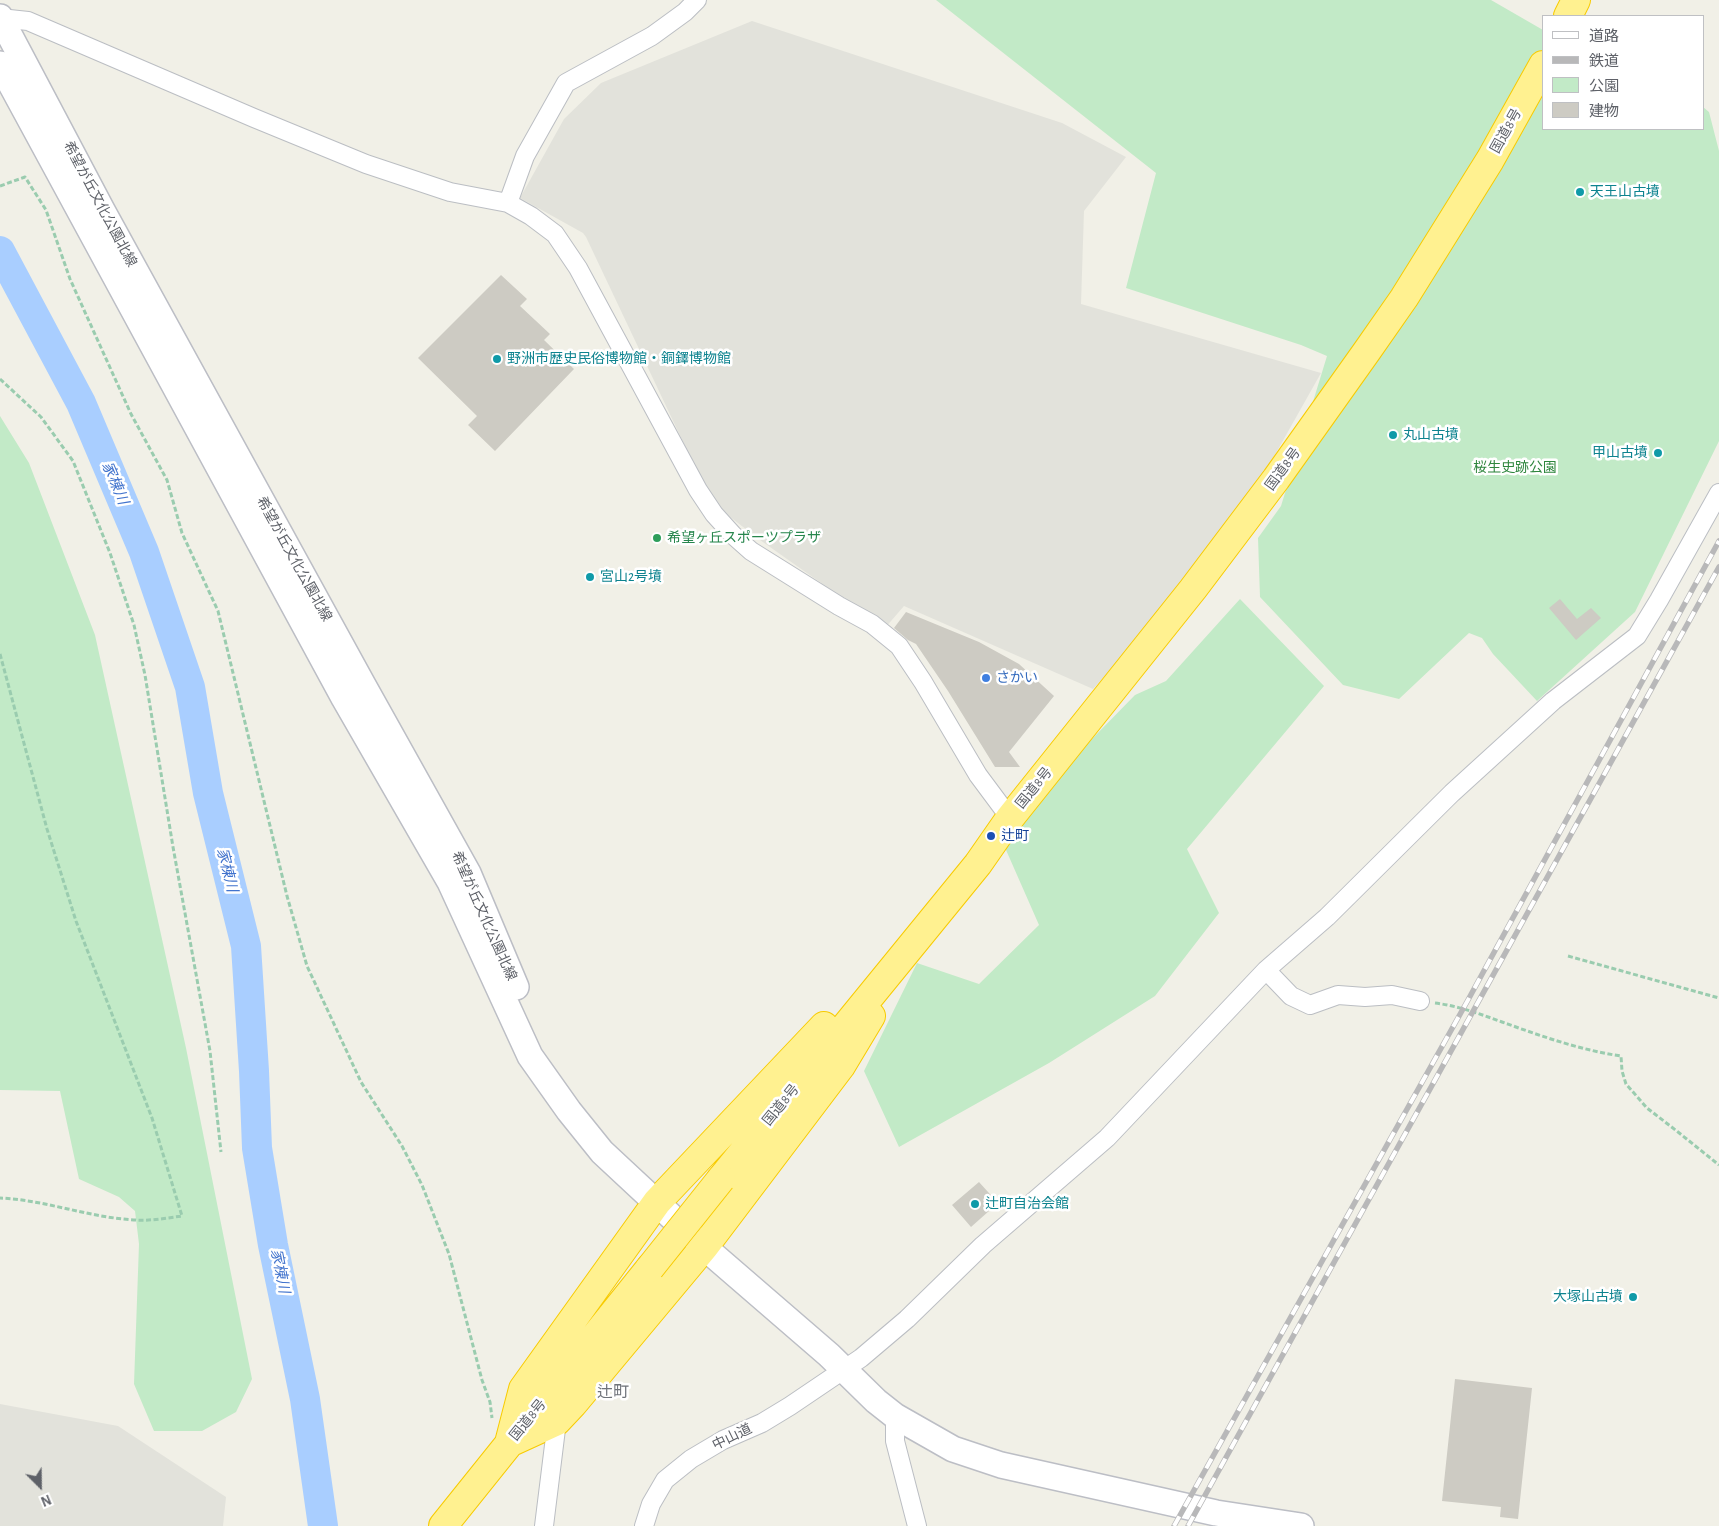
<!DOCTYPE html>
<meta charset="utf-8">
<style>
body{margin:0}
#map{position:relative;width:1719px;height:1526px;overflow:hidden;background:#f1f0e7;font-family:"Alegreya Sans","Noto Sans JP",sans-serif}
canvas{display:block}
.legend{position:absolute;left:1542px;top:15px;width:162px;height:115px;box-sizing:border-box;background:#fff;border:1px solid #bfc0c3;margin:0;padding:6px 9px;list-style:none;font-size:15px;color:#5e6168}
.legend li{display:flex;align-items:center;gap:10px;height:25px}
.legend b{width:25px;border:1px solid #bfc0c3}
.north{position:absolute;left:15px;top:1461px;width:50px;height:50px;-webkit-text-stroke:4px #fff;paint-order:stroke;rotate:157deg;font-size:14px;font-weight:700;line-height:20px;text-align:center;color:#5e6168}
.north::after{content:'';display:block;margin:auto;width:18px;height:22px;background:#5e6168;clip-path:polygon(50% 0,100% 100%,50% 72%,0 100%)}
</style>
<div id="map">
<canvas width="1719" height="1526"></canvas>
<ul class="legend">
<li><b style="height:6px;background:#fff"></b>道路</li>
<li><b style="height:6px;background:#b8b8b9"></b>鉄道</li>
<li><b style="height:14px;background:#c2eac7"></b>公園</li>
<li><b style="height:14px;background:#cdcbc3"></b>建物</li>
</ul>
<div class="north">N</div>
</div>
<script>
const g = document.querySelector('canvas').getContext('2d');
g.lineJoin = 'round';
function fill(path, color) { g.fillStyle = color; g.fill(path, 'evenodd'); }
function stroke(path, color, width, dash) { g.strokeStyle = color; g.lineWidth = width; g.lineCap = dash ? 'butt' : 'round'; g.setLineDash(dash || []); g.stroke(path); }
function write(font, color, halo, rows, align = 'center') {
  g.font = font + ' "Alegreya Sans","Noto Sans JP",sans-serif'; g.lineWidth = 5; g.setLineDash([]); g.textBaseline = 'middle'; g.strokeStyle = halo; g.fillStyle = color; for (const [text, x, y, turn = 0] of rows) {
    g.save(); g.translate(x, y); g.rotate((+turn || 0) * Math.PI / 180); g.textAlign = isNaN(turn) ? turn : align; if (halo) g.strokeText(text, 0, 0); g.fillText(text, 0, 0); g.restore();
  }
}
fill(new Path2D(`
 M 752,21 L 1062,123 L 1126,157 L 1084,211 L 1081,304 L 1321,373 L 1263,476 L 1128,650 L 1093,689 L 904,606 L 885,628 L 760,540 L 725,513 L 702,482 L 586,237 L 583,233 L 520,198 L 564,119 L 601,83 Z
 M 0,1404 L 118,1426 L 226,1497 L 223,1526 L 0,1526 Z`), '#e2e2db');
fill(new Path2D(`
 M 936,0 L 1491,0 L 1543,30 L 1543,129 L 1703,129 L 1703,107 L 1709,112 L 1719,151 L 1719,441 L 1635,612 L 1537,701 L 1493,654 L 1482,638 L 1469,633 L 1399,699 L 1343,685 L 1260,597 L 1258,538 L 1281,506 L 1327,356 L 1301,345 L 1126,288 L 1156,173 Z
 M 0,416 L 29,463 L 95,635 L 186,1048 L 252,1379 L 236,1412 L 202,1431 L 154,1431 L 134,1384 L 139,1244 L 135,1211 L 119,1197 L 79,1179 L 60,1091 L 0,1090 Z
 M 1240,599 L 1324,686 L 1187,849 L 1219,913 L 1155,996 L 1049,1063 L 899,1147 L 864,1071 L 917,963 L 979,984 L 1039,925 L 999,834 L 1135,695 L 1166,681 Z`), '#c2eac7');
stroke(new Path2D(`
 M 0,251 L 81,403 L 144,552 L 190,687 L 208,793 L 246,946 L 254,1071 L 257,1148 L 273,1245 L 305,1399 L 323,1526`), '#a9ceff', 30);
fill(new Path2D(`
 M 501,275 L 527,299 L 520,306 L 550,334 L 544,340 L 574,369 L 495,451 L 468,425 L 477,416 L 418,358 Z
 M 1560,599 L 1577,619 L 1591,608 L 1601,618 L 1576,640 L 1549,608 Z
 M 906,612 L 979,642 L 1019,664 L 1054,696 L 1009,752 L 1020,767 L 995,767 L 948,691 L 916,644 L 908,640 L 894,628 Z
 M 979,1182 L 998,1203 L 971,1227 L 952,1205 Z
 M 1455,1379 L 1532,1388 L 1518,1519 L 1500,1517 L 1501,1507 L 1442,1501 Z`), '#cdcbc3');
const street = new Path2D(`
 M 0,18 L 28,21 L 254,118 L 366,164 L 450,192 L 508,203 L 531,216 L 555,234 L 578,268 L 698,490 L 714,514 L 733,535 L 751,551 L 839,606 L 872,624 L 899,646 L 923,682 L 978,775 L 1010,818
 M 508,203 L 525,156 L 566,83 L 652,36 L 685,12 L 697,0
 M 1266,970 L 1291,996 L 1310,1005 L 1338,995 L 1365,997 L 1392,995 L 1420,1001
 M 895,1416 L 895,1441 L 917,1526
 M 544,1526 L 557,1421
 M 644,1526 L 651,1504 L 665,1480 L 691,1459 L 723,1440 L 762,1423 L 790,1406 L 861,1358 L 907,1319 L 983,1245 L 1107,1138 L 1266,970 L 1327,917 L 1452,793 L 1553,701 L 1637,636 L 1659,600 L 1719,493`);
const secondary = new Path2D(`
 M 0,17 L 102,210 L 363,685 L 468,873 L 516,987
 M 0,64 L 344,698 L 450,882 L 530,1056 L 569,1111 L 602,1152 L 704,1247 L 829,1355 L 876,1401 L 895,1416 L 953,1449 L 1001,1465 L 1216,1513 L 1301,1526`);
const highway = new Path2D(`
 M 1568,16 L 1576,0
 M 721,1179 L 978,864 L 1010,818 L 1193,589 L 1276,479 L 1367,351 L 1404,298 L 1490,160 L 1543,65
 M 509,1443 L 523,1389 L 657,1202 L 824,1026
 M 509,1443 L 557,1421 L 573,1404 L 704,1247 L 841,1066 L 871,1016
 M 443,1526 L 650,1268`);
stroke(street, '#bbbec3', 20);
stroke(secondary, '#bcbec5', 28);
stroke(highway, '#f8cb00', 30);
stroke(new Path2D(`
 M 0,186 L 25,177 L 46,210 L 70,279 L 131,414 L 167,480 L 182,533 L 218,611 L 287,896 L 307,966 L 361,1082 L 402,1146 L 422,1185 L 449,1254 L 482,1380 L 490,1402 L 492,1418
 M 0,379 L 41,417 L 73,461 L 110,553 L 134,625 L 145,675 L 173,847 L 210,1051 L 221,1152
 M 0,654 L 47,829 L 76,921 L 152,1118 L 182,1216 C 167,1218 151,1221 136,1220 C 90,1218 46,1200 0,1198
 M 1568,956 L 1719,998
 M 1435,1003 C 1459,1006 1480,1014 1502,1022 C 1541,1036 1580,1050 1621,1056 L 1622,1071 L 1626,1084 L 1647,1108 L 1678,1132 L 1719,1165`), '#9accaf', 3, [5, 2.5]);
stroke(street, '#fff', 18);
stroke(secondary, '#fff', 25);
stroke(highway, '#fff190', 28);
const rail = new Path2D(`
 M 1174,1526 L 1468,1000 L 1719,541
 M 1188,1526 L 1719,567`);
stroke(rail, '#b8b8b9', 5.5);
stroke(rail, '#fff', 4, [11]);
const highwayBridge = new Path2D(`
 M 650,1268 L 721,1179`);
stroke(highwayBridge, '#f8cb00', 30, []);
stroke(highwayBridge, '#fff190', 28);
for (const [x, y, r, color] of [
 [1580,192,5,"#0f9aa8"],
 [497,359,5,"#0f9aa8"],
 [1393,435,5,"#0f9aa8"],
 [1658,453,5,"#0f9aa8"],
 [657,538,5,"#2e9e5b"],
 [590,577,5,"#0f9aa8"],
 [986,678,5,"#3f7fe0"],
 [991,836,5,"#1a4fb4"],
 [975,1204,5,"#0f9aa8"],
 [1633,1297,5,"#0f9aa8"]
]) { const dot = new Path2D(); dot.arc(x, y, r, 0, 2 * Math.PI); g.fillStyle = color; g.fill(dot); stroke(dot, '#fff', 2); }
write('14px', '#5e6168', '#fff', [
 ["国道8号",1506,131,-61],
 ["希望が丘文化公園北線",100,204,62],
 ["国道8号",1283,469,-54],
 ["希望が丘文化公園北線",294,559,61],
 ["国道8号",1034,788,-51],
 ["希望が丘文化公園北線",484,916,66],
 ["国道8号",781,1105,-51],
 ["国道8号",528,1420,-51],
 ["中山道",732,1437,-26]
]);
write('14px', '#0d838f', '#fff', [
 ["天王山古墳",1590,192],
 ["野洲市歴史民俗博物館・銅鐸博物館",507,359],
 ["丸山古墳",1403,435],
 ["甲山古墳",1648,453,"right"],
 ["宮山2号墳",600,577],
 ["辻町自治会館",985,1204],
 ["大塚山古墳",1623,1297,"right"]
], 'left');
write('14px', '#2f863e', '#fff', [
 ["桜生史跡公園",1515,468]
]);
write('14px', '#27864d', '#fff', [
 ["希望ヶ丘スポーツプラザ",667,538]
], 'left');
write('14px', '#366cbe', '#fff', [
 ["さかい",996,678]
], 'left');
write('14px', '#164399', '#fff', [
 ["辻町",1001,836]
], 'left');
write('italic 15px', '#4173cd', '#fff', [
 ["家棟川",115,483,67],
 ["家棟川",227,870,76],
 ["家棟川",280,1271,79]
]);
write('16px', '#6f737a', '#fff', [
 ["辻町",613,1392]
]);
</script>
